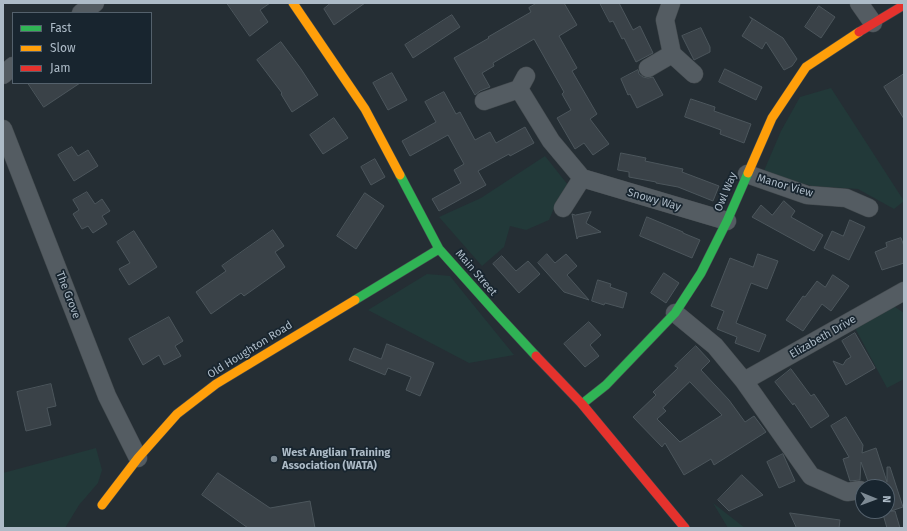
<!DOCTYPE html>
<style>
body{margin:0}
#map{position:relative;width:907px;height:531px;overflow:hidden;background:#252e34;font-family:"Fira Sans",sans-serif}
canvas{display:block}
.frame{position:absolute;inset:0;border:4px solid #adbbc7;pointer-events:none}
.legend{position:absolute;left:12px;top:12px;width:140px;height:72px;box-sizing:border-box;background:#18252f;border:1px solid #54616c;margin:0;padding:5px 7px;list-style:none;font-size:12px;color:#adbbc7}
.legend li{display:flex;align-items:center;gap:8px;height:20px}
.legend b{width:20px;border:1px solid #54616c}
.north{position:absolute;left:855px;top:479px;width:40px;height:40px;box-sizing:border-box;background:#18252f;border:1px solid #54616c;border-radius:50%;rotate:91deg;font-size:11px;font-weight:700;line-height:16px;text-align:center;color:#adbbc7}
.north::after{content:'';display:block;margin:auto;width:14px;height:18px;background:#7d8a94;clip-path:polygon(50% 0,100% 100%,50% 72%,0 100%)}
</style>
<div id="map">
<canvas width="907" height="531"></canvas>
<div class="frame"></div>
<ul class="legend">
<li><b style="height:5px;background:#30b455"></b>Fast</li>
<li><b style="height:5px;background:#ff9f0a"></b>Slow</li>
<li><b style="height:5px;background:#e5322d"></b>Jam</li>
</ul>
<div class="north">N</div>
</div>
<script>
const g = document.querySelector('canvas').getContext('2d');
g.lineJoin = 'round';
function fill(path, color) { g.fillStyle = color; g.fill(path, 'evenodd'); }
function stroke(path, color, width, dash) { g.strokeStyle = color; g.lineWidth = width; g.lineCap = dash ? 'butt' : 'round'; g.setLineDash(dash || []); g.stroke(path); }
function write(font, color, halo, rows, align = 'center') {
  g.font = font + ' "Fira Sans",sans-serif'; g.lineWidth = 3.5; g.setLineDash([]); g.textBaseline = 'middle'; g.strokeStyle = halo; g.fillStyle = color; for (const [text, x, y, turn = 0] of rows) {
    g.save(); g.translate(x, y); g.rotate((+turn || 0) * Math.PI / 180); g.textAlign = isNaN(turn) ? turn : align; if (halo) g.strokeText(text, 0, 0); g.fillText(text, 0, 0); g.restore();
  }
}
fill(new Path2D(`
 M 831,88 L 904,201 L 894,209 L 858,189 L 812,186 L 763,173 L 781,131 L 800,97 Z
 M 545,156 L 568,185 L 554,208 L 549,220 L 526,230 L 510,226 L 504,247 L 482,266 L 439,217 L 481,198 Z
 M 427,274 L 450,276 L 514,355 L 469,363 L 368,310 Z
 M 892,305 L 904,313 L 904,379 L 887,388 L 854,326 Z
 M 96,448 L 102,470 L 98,483 L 79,505 L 65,528 L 3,528 L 3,473 Z
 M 713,503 L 745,528 L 728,528 Z`), '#223939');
const building = new Path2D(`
 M 227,3 L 270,3 L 260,10 L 268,22 L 250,36 Z
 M 331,3 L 365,3 L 334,25 L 324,9 Z
 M 537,3 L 564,3 L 577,25 L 559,36 L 577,68 L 572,71 L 597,114 L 590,119 L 609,144 L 593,155 L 584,143 L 575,149 L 557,118 L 571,110 L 562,94 L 564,92 L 534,39 L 493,63 L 494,66 L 482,73 L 490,87 L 480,91 L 475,95 L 454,58 L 489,38 L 488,37 L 531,12 L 529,8 Z
 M 600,3 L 619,3 L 633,30 L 640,26 L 653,53 L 636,62 L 624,38 L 622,39 L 613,21 L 610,22 Z
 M 819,6 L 835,17 L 821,38 L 805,27 Z
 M 452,15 L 460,27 L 413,58 L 405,45 Z
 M 750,17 L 783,38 L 797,59 L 792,66 L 784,70 L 766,42 L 762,49 L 742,36 L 752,20 Z
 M 701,28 L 710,47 L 710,52 L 694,60 L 682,36 Z
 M 281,42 L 301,69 L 318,95 L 292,112 L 281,94 L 282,93 L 257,60 Z
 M 725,69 L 762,87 L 756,100 L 719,82 Z
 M 638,70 L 639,74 L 643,77 L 648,78 L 653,77 L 663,95 L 637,108 L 630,94 L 628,95 L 621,79 Z
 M 392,73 L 407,100 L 388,110 L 373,83 Z
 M 904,74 L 904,119 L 884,87 Z
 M 28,83 L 80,83 L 44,107 Z
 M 444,92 L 456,114 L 460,112 L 475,140 L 490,132 L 496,143 L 525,127 L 534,143 L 510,156 L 509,154 L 478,171 L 486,185 L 439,211 L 432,199 L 461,183 L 454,170 L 464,164 L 448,135 L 410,156 L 402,141 L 436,122 L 425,102 Z
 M 691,99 L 715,107 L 714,111 L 751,124 L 744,143 L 720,134 L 721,130 L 685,117 Z
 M 334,118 L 348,138 L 323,154 L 310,135 Z
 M 72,147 L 78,156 L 88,150 L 98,166 L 74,181 L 58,155 Z
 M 621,153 L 646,158 L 645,161 L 683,169 L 682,172 L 719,186 L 713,201 L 678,187 L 656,183 L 656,182 L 629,177 L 629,172 L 618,170 Z
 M 375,159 L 385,177 L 371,185 L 361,167 Z
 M 87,192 L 95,204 L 102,199 L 110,211 L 102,216 L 107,224 L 93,233 L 88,226 L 82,229 L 73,214 L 79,210 L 73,200 Z
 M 365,193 L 384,206 L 356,249 L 337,236 Z
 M 784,201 L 795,211 L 791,217 L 823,235 L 814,251 L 752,217 L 761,205 L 772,215 Z
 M 591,212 L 586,223 L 601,232 L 578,237 L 577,239 L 572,214 L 575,215 Z
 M 647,217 L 683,232 L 683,233 L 700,240 L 692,258 L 640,236 Z
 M 850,220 L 865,227 L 849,260 L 824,248 L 832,231 L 843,236 Z
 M 273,230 L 284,246 L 275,252 L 285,267 L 244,296 L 241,293 L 211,314 L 196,292 L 226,271 L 222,266 Z
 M 134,231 L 157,267 L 129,285 L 119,269 L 130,263 L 117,242 Z
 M 901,238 L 904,246 L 904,263 L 882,270 L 875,252 L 887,247 L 886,243 Z
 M 547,254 L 555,263 L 566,254 L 577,266 L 567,275 L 589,300 L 564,292 L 538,263 Z
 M 758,254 L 778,261 L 767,289 L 751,283 L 736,323 L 766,335 L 759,352 L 735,343 L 737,337 L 717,329 L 724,311 L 711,306 L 730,258 L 753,267 Z
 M 502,256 L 516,271 L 528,261 L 540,274 L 519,293 L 493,264 Z
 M 664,273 L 679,283 L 666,303 L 651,293 Z
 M 833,275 L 849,286 L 831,311 L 822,304 L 803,331 L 786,320 L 803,296 L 805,297 L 817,281 L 825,287 Z
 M 598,280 L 611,284 L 610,287 L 627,293 L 623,308 L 605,303 L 604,305 L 592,301 Z
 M 169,317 L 183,341 L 175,346 L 181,356 L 164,365 L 159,355 L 143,365 L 129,339 Z
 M 589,322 L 601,335 L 590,345 L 599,356 L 585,367 L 564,344 Z
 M 855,333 L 875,368 L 846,385 L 833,361 L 843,365 L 846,360 L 851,357 L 842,341 Z
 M 387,344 L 434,363 L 420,396 L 406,390 L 411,377 L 388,368 L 385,375 L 349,360 L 354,348 L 381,359 Z
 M 696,346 L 710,361 L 701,370 L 729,400 L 745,422 L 754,416 L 766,432 L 714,465 L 711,459 L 684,475 L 665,443 L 662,447 L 633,417 L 656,395 L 653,392 L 678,368 L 675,366 ZM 690,382 L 722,415 L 680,442 L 657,419 L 666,411 L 663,408 Z
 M 791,369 L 811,396 L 814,394 L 829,416 L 811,428 L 794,403 L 793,405 L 775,382 Z
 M 51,384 L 56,406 L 47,408 L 51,425 L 26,431 L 17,392 Z
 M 846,417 L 863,445 L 862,453 L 876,448 L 887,482 L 887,467 L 890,467 L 903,507 L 891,511 L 895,511 L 900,528 L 887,528 L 882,511 L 887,511 L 887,487 L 870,487 L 861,462 L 860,480 L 850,481 L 843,459 L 849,457 L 831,426 Z
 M 783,454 L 795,481 L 779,488 L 767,462 Z
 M 218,473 L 270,508 L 310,501 L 315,528 L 248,528 L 202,495 Z
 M 742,475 L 763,495 L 729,511 L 718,500 Z
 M 790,513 L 840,520 L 839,528 L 797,528 Z`);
fill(building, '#3a4248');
stroke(building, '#4c565c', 1);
const street = new Path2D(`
 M 671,3 L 665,20 L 672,54 L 694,74
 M 859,3 L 873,23
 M 81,13 L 95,3
 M 648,68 L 672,54
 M 3,75 L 13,66
 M 519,89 L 551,141 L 582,178 L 727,221
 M 484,101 L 519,89 L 526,76
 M 3,129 L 107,396 L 138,458
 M 747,174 L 807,195 L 846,198 L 869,208
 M 563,208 L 582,178
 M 675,313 L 715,346 L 744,381 L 811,476 L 847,492 L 860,490
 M 744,381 L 904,291`);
const fast = new Path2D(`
 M 400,175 L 439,249 L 498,315 L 536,356
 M 355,300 L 439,249
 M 582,404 L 606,385 L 675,313 L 701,273 L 727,221 L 748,173`);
const slow = new Path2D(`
 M 293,3 L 365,109 L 400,175
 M 748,173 L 772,118 L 806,67 L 859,32
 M 102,505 L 138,458 L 177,414 L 216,384 L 355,300`);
const jam = new Path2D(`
 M 859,32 L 904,5
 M 536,356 L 582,404 L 685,528`);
stroke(street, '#434a4e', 19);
stroke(fast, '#434a4e', 10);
stroke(slow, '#434a4e', 10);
stroke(jam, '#434a4e', 10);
stroke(street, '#545c62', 18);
stroke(fast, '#30b455', 9);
stroke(slow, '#ff9f0a', 9);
stroke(jam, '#e5322d', 9);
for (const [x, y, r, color] of [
 [274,459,4,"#7d8a94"]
]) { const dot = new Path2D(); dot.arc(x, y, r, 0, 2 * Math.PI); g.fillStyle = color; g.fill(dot); stroke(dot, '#18252f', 1.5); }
write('11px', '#adbbc7', '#18252f', [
 ["Manor View",785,186,16],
 ["Owl Way",726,192,-67],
 ["Snowy Way",654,200,16],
 ["Main Street",476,273,49],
 ["The Grove",68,295,69],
 ["Elizabeth Drive",823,337,-30],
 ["Old Houghton Road",250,350,-32]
]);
write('bold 11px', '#adbbc7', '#18252f', [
 ["West Anglian Training",282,453],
 ["Association (WATA)",282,466]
], 'left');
</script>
